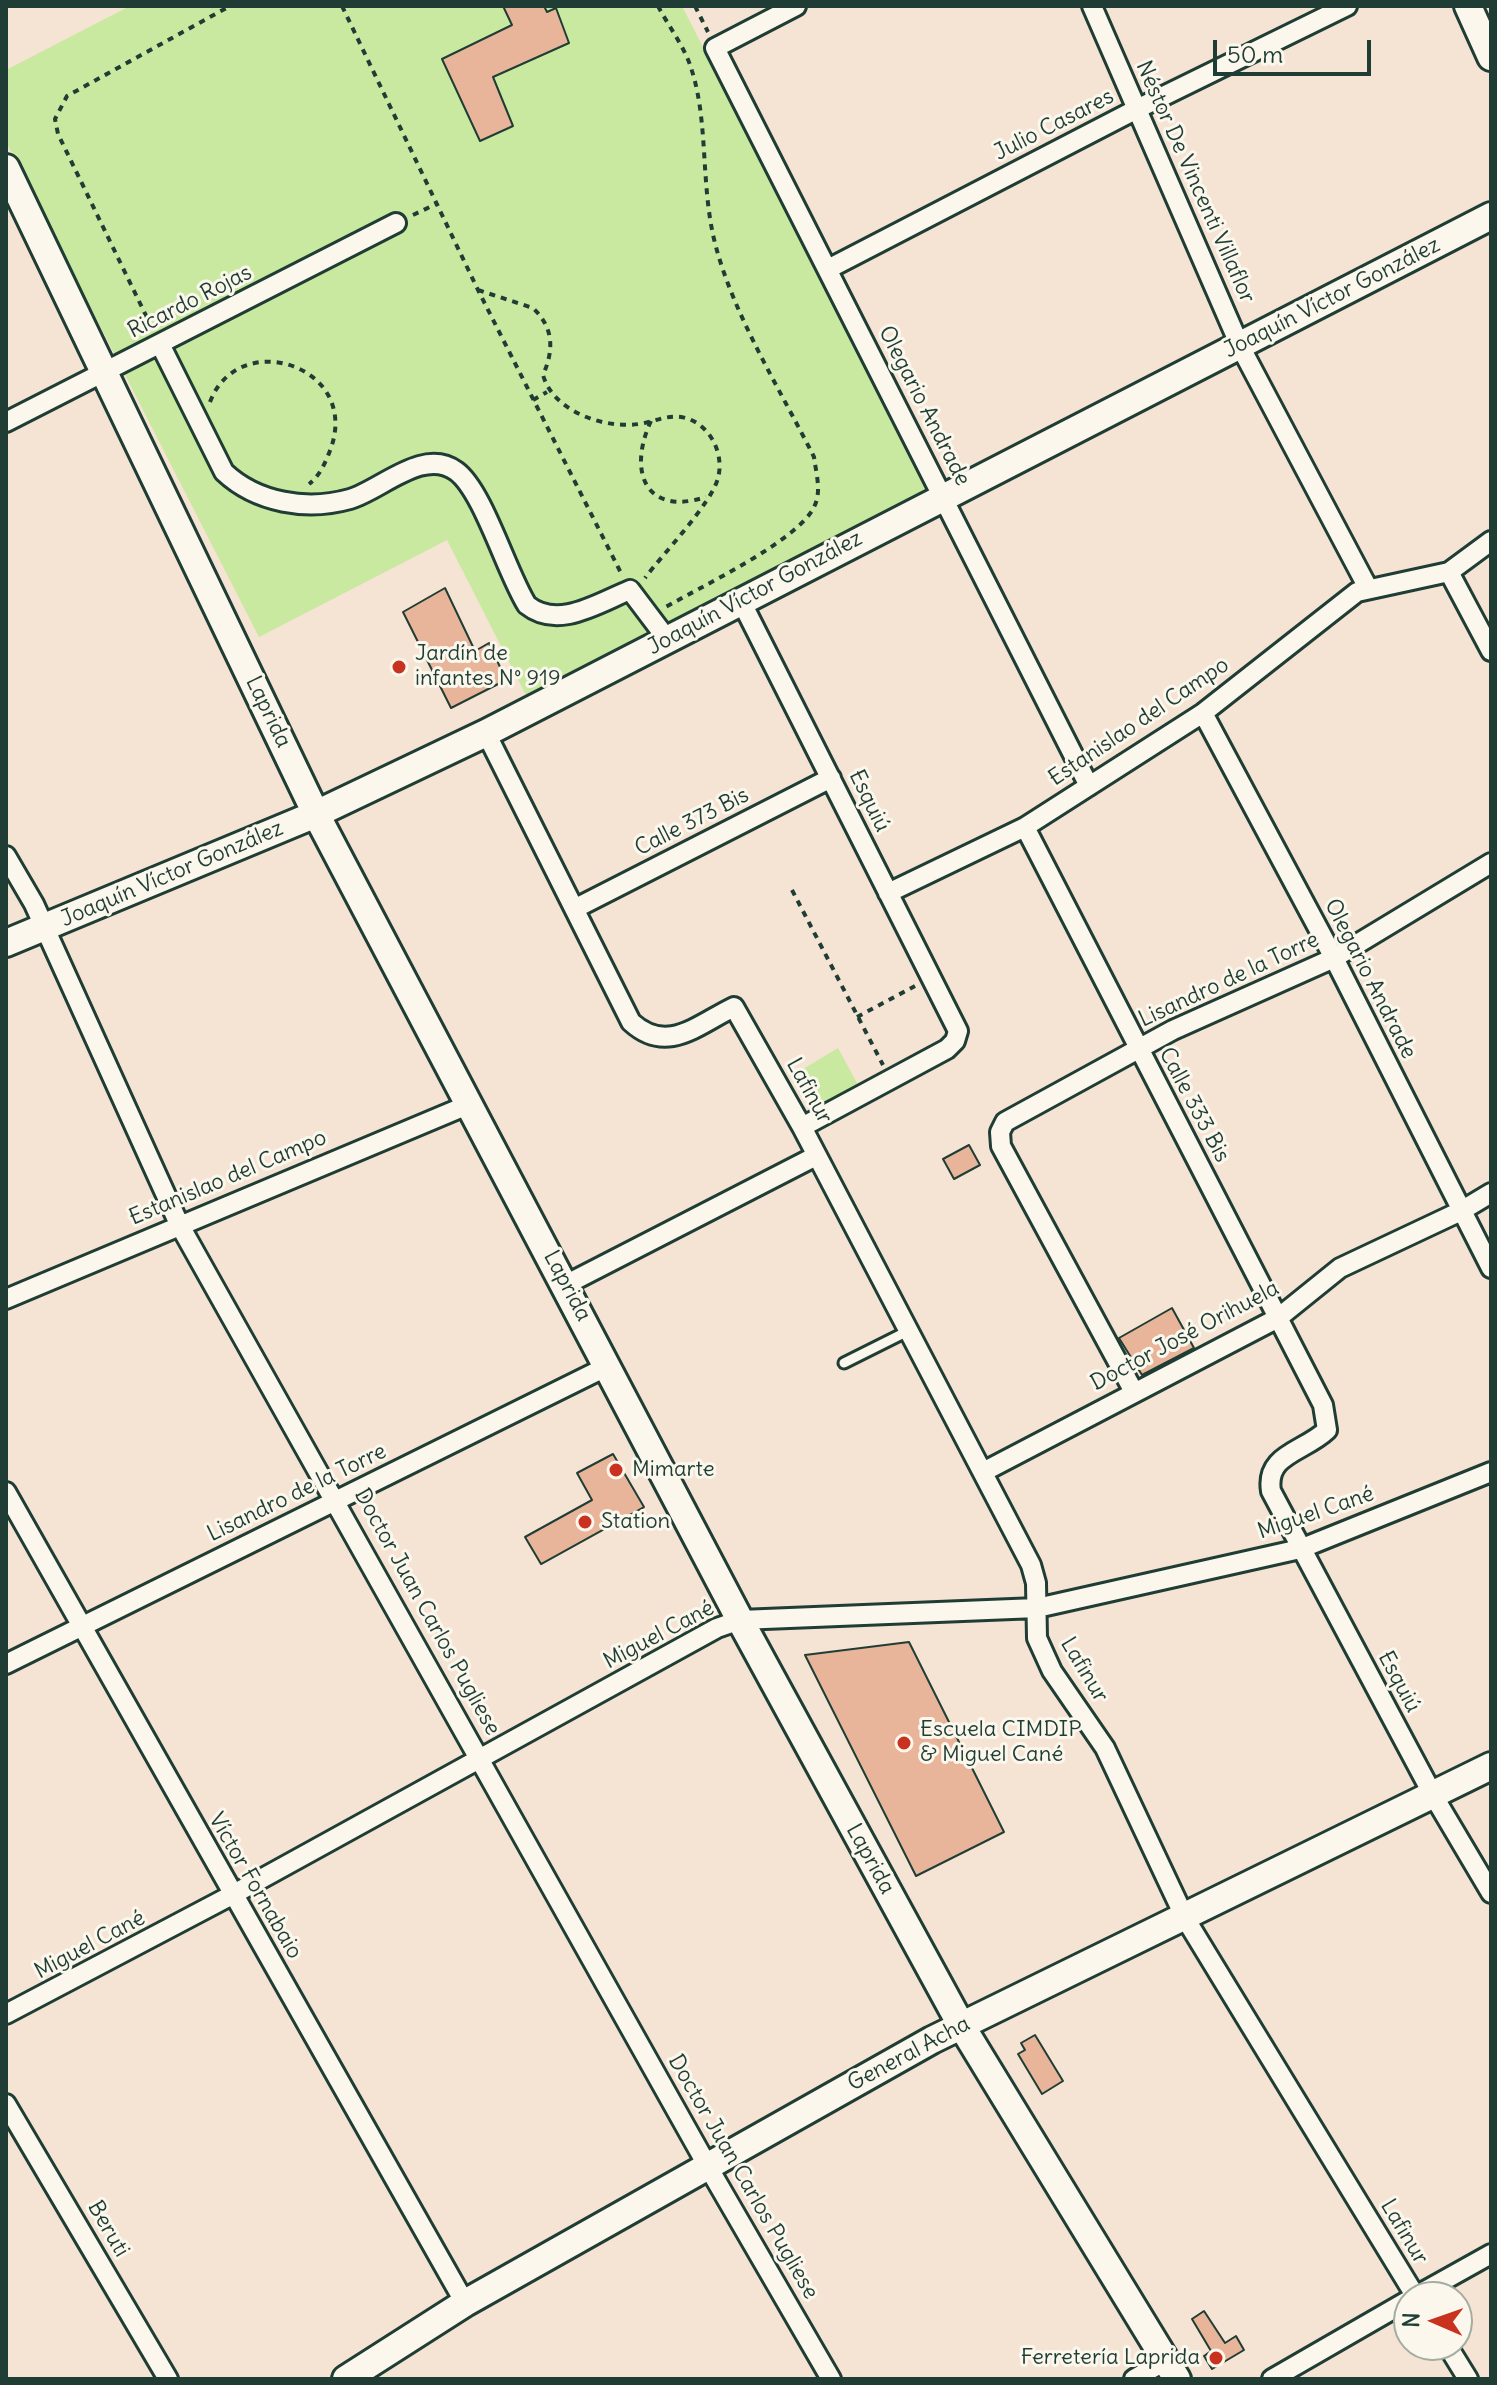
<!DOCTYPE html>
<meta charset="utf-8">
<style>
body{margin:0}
#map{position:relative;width:1497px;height:2385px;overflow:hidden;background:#f5e3d3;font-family:Delius,sans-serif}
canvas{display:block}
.frame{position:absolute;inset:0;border:8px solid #1f3d34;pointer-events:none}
.north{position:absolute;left:1393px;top:2281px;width:80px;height:80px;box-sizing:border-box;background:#fbf7ec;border:2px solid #a3ada2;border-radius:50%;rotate:272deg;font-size:22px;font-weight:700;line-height:32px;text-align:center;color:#1f3d34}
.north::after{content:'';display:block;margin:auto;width:28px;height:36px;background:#c8321e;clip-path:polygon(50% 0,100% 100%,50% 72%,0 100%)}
.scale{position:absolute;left:1213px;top:40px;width:158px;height:36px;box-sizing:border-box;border:4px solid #1f3d34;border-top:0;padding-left:10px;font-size:24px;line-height:28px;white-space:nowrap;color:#1f3d34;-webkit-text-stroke:6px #fbf7ec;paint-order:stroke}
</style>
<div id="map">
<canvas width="1497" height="2385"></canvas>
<div class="frame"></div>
<div class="north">N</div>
<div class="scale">50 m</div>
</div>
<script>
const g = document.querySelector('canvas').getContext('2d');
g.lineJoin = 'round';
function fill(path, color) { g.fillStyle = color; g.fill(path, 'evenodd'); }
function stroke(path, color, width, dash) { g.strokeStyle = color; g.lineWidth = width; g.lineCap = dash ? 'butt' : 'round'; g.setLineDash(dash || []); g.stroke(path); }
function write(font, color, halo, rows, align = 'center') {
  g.font = font + ' Delius,sans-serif'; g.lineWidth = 6; g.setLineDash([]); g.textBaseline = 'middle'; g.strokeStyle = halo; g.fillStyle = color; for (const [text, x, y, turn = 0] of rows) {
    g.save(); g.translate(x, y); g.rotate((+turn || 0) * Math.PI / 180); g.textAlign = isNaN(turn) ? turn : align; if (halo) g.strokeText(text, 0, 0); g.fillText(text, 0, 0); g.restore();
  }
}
fill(new Path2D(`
 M 130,6 L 682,6 L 931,493 L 529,701 L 447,540 L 259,637 L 6,142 L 6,70 Z
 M 838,1048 L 858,1085 L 820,1105 L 805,1099 L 793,1075 Z`), '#c9e8a0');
const building = new Path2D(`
 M 503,6 L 544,6 L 547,12 L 556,8 L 569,43 L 493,77 L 513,126 L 480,141 L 442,59 L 512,25 Z
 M 445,588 L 475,651 L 489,643 L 506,680 L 451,708 L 403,612 Z
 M 969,1145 L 980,1165 L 954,1179 L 943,1159 Z
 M 1172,1308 L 1194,1348 L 1142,1375 L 1119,1338 Z
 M 613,1454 L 644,1507 L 541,1564 L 525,1537 L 592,1500 L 577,1473 Z
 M 909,1642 L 1004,1832 L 916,1876 L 805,1655 Z
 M 1035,2035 L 1063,2081 L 1042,2094 L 1018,2054 L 1025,2050 L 1021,2043 Z
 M 1204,2311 L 1225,2343 L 1236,2336 L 1244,2350 L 1212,2369 L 1204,2356 L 1211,2351 L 1192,2319 Z`);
fill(building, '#e8b59a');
stroke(building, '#1f3d34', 2);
const lane = new Path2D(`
 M 844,1363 L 908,1331`);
const street = new Path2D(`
 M 796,6 L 715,48 L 1089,786
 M 1092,6 L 1240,346 L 1368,588
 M 828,269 L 1137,109 L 1347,6
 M 160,344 L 224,472 C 257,503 307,511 350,499 C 381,490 423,447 456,471 C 483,490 507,574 527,605 C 558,630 598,603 630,590 L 667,639
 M 6,422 L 396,223
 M 1449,572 L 1491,651
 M 741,601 L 958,1031 L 955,1041 L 947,1049 L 802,1127
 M 1203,713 L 1334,958 L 1491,1268
 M 486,733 L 631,1022 C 667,1055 697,1025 734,1007 L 802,1127 L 1031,1565 L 1036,1583 L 1037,1638 L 1052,1671 L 1105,1748 L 1185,1918 L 1416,2297
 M 1025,827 L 1323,1405 L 1327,1430 C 1304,1452 1265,1454 1271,1491 L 1433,1795 L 1491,1893
 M 6,856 L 34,904 L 179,1224 L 707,2165 L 831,2379
 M 888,893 L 1025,827 L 1203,713 L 1357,592 L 1449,572 L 1491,541
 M 576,908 L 831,778
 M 567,1284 L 816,1156
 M 6,1299 L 470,1104
 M 1134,1392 L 1001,1146 L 1000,1132 L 1005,1122 L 1173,1030 L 1334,958 L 1491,863
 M 983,1472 L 1278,1318 L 1340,1268 L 1461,1211 L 1491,1193
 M 6,1492 L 465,2303
 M 6,1664 L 608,1366
 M 6,2014 L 232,1895 L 717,1628 L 740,1620 L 1037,1608 L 1300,1549 L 1491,1472
 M 6,2104 L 168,2379
 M 1414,2297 L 1491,2254
 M 1447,2345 L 1468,2379
 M 1134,2379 L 1165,2361
 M 1272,2379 L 1409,2300`);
const secondary = new Path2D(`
 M 1468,6 L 1491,57
 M 6,168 L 316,814 L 740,1620 L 961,2025 L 1177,2379
 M 6,943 L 316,814 L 486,733 L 1491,216
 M 346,2379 L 465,2303 L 932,2040 L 1491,1766`);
stroke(lane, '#1f3d34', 15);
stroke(street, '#1f3d34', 24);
stroke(secondary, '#1f3d34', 32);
stroke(new Path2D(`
 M 342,6 L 478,290 L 622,575
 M 658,6 C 669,27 686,49 692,71 C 709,125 700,188 716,247 C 735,318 781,391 814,457 C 816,473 822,492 814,507 C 798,541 700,587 664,608
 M 695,6 L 708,32
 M 413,215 L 436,204
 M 478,290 L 533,308 C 554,328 554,350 543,375 C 553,411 603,429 639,424 C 654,422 665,415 681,417 C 708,421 725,452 718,478 C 712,503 662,555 645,578
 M 152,328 L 58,134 L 55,119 L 67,96 L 230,6
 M 533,400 L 547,392
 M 210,402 C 238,327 360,365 331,448 C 326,461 320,476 309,484
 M 651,421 C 628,470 644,517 706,497
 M 792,890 L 883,1065
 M 857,1017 L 915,986`), '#1f3d34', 4, [6, 6]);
stroke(lane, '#fbf7ec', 9);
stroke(street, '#fbf7ec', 18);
stroke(secondary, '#fbf7ec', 26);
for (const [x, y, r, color] of [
 [399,667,8,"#c8321e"],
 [616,1470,8,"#c8321e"],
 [585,1522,8,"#c8321e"],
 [904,1743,8,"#c8321e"],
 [1216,2358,8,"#c8321e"]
]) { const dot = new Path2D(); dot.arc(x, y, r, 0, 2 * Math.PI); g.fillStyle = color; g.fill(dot); stroke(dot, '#fbf7ec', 3); }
write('22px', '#1f3d34', '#fbf7ec', [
 ["Julio Casares",1054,125,-27],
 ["Néstor De Vincenti Villaflor",1195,182,66],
 ["Joaquín Víctor González",1332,298,-27],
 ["Ricardo Rojas",190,302,-27],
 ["Olegario Andrade",924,406,63],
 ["Joaquín Víctor González",755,593,-28],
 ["Laprida",268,712,64],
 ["Estanislao del Campo",1139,722,-34],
 ["Esquiú",869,801,64],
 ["Calle 373 Bis",692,822,-27],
 ["Joaquín Víctor González",172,874,-23],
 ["Olegario Andrade",1370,979,63],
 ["Lisandro de la Torre",1229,980,-25],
 ["Lafinur",809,1091,61],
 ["Calle 333 Bis",1194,1105,62],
 ["Estanislao del Campo",228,1178,-23],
 ["Laprida",567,1286,62],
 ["Doctor José Orihuela",1185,1336,-28],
 ["Lisandro de la Torre",297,1493,-26],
 ["Miguel Cané",1316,1513,-19],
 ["Doctor Juan Carlos Pugliese",427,1612,61],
 ["Miguel Cané",659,1635,-28],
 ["Lafinur",1084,1670,59],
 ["Esquiú",1399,1682,62],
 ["Laprida",870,1859,61],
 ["Víctor Fornabaio",255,1886,60],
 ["Miguel Cané",90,1945,-28],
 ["General Acha",909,2054,-28],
 ["Doctor Juan Carlos Pugliese",743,2177,60],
 ["Beruti",108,2229,60],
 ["Lafinur",1404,2232,59]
]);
write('22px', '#1f3d34', '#fbf7ec', [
 ["Jardín de",415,654],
 ["infantes N° 919",415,679],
 ["Mimarte",632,1470],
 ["Station",601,1522],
 ["Escuela CIMDIP",920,1730],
 ["& Miguel Cané",920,1755],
 ["Ferretería Laprida",1200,2358,"right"]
], 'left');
</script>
